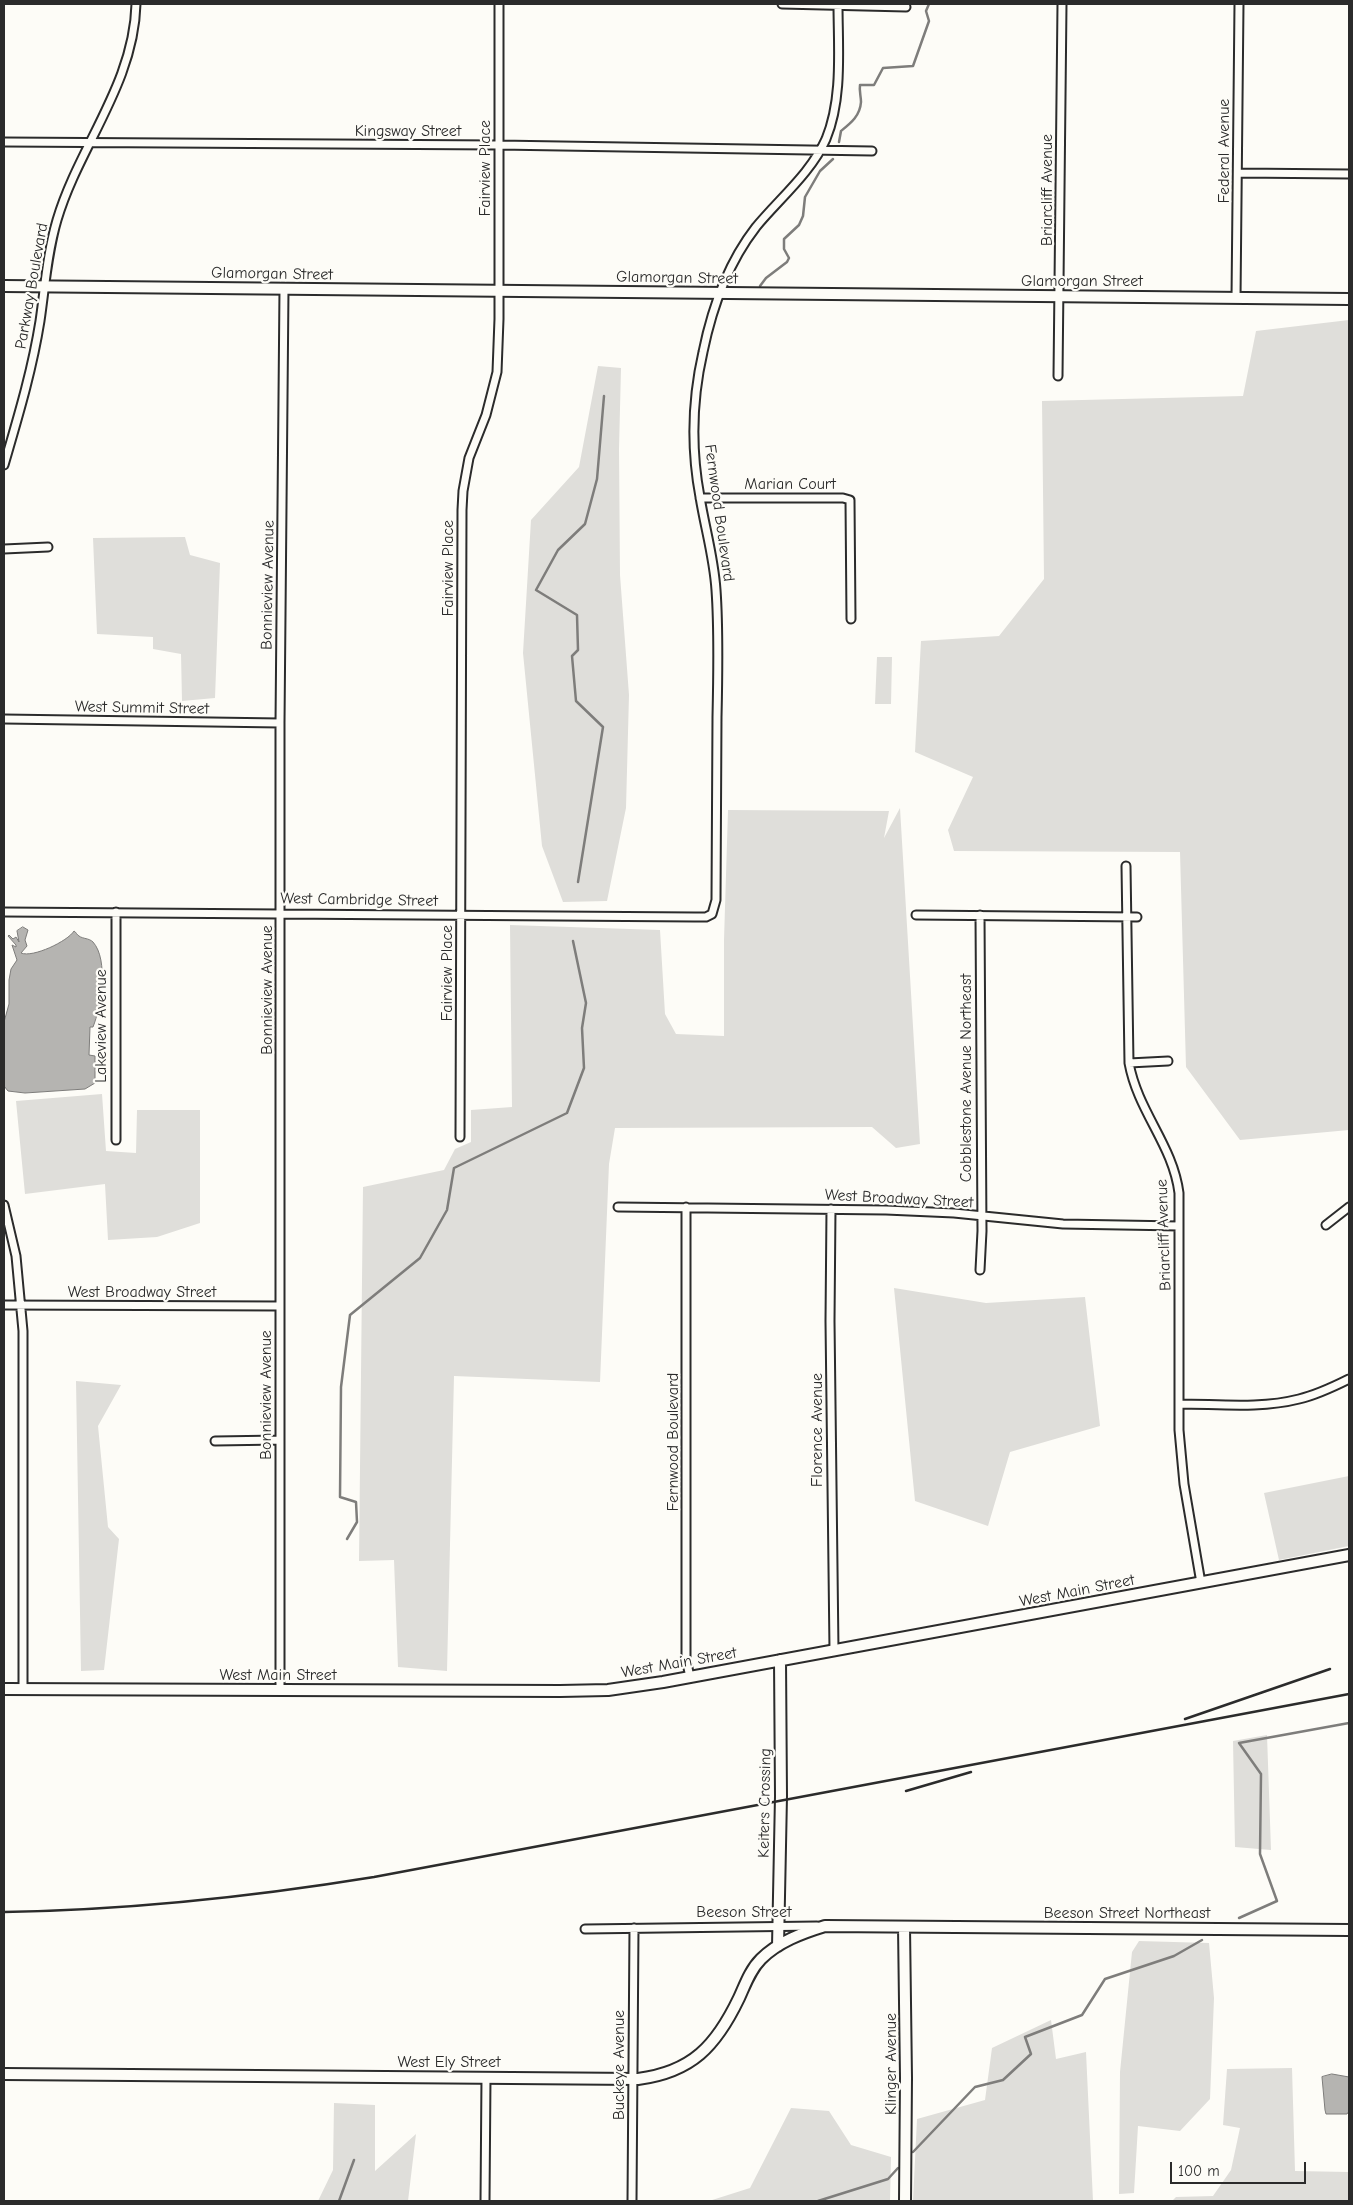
<!DOCTYPE html>
<style>
body{margin:0}
#map{position:relative;width:1353px;height:2205px;overflow:hidden;background:#fdfcf7;font-family:"Comic Neue",sans-serif}
canvas{display:block}
.frame{position:absolute;inset:0;border:5px solid #2b2b2b;pointer-events:none}
.scale{position:absolute;left:1170px;top:2162px;width:136px;height:22px;box-sizing:border-box;border:2px solid #2b2b2b;border-top:0;padding-left:6px;font-size:15px;line-height:18px;white-space:nowrap;color:#2b2b2b;-webkit-text-stroke:4px #fdfcf7;paint-order:stroke}
</style>
<div id="map">
<canvas width="1353" height="2205"></canvas>
<div class="frame"></div>
<div class="scale">100 m</div>
</div>
<script>
const g = document.querySelector('canvas').getContext('2d');
g.lineJoin = 'round';
function fill(path, color) { g.fillStyle = color; g.fill(path, 'evenodd'); }
function stroke(path, color, width, dash) { g.strokeStyle = color; g.lineWidth = width; g.lineCap = dash ? 'butt' : 'round'; g.setLineDash(dash || []); g.stroke(path); }
function write(font, color, halo, rows, align = 'center') {
  g.font = font + ' "Comic Neue",sans-serif'; g.lineWidth = 4.5; g.setLineDash([]); g.textBaseline = 'middle'; g.strokeStyle = halo; g.fillStyle = color; for (const [text, x, y, turn = 0] of rows) {
    g.save(); g.translate(x, y); g.rotate((+turn || 0) * Math.PI / 180); g.textAlign = isNaN(turn) ? turn : align; if (halo) g.strokeText(text, 0, 0); g.fillText(text, 0, 0); g.restore();
  }
}
fill(new Path2D(`
 M 1349,320 L 1349,1130 L 1240,1140 L 1186,1067 L 1180,852 L 954,851 L 948,830 L 973,777 L 915,752 L 921,641 L 999,636 L 1044,579 L 1042,401 L 1243,396 L 1256,331 Z
 M 598,366 L 621,368 L 619,449 L 620,575 L 629,695 L 626,808 L 607,901 L 563,902 L 542,846 L 523,653 L 531,520 L 579,467 Z
 M 185,537 L 190,555 L 220,563 L 215,698 L 182,701 L 181,654 L 153,649 L 153,637 L 97,634 L 93,538 Z
 M 877,657 L 892,657 L 891,704 L 875,704 Z
 M 900,808 L 920,1144 L 896,1148 L 872,1127 L 615,1128 L 609,1164 L 600,1382 L 454,1376 L 447,1671 L 398,1667 L 394,1560 L 359,1561 L 363,1187 L 444,1170 L 455,1149 L 471,1142 L 471,1110 L 512,1107 L 510,925 L 660,930 L 665,1014 L 676,1034 L 724,1036 L 724,940 L 728,810 L 889,811 L 884,838 Z
 M 102,1094 L 106,1151 L 136,1153 L 137,1110 L 200,1110 L 200,1223 L 157,1237 L 108,1240 L 105,1184 L 25,1194 L 16,1101 Z
 M 894,1288 L 986,1303 L 1085,1297 L 1100,1426 L 1010,1452 L 988,1526 L 915,1501 Z
 M 76,1381 L 121,1385 L 98,1426 L 108,1527 L 119,1539 L 104,1670 L 81,1671 Z
 M 1349,1476 L 1349,1546 L 1279,1560 L 1264,1493 Z
 M 1267,1735 L 1271,1850 L 1235,1847 L 1233,1741 Z
 M 1139,1941 L 1209,1943 L 1214,1998 L 1210,2099 L 1180,2131 L 1138,2126 L 1134,2193 L 1119,2194 L 1120,2072 L 1132,1952 Z
 M 1051,2020 L 1056,2059 L 1086,2052 L 1093,2201 L 913,2201 L 917,2119 L 985,2100 L 992,2048 Z
 M 1292,2068 L 1295,2171 L 1349,2172 L 1349,2201 L 1172,2201 L 1176,2197 L 1213,2196 L 1231,2170 L 1240,2128 L 1223,2125 L 1227,2069 Z
 M 334,2103 L 375,2105 L 375,2171 L 416,2134 L 408,2201 L 318,2201 L 333,2170 Z
 M 791,2108 L 829,2111 L 851,2145 L 891,2157 L 890,2201 L 709,2201 L 750,2188 Z`), '#dfdeda');
const water = new Path2D(`
 M 23,927 L 28,930 L 25,940 L 27,946 L 21,953 C 33,958 68,941 74,931 C 76,932 77,935 79,936 C 83,939 89,938 93,942 C 109,960 101,1007 93,1027 L 90,1027 L 89,1055 L 95,1056 L 95,1083 L 85,1089 L 25,1093 L 8,1091 L 4,1086 L 4,1022 L 9,1004 L 9,980 L 11,969 L 17,960 L 12,945 L 16,947 L 16,945 L 8,936 L 9,935 L 13,939 L 16,937 L 19,942 L 17,931 Z
 M 1332,2074 L 1349,2077 L 1349,2111 L 1347,2114 L 1326,2114 L 1325,2110 L 1322,2077 Z`);
fill(water, '#b5b4b1');
stroke(water, '#7e7d7b', 1);
stroke(new Path2D(`
 M 839,142 L 841,131 C 851,123 860,116 861,102 C 861,96 859,91 860,85 L 874,85 L 883,68 L 913,66 L 929,21 L 926,11 L 929,4
 M 760,286 L 766,278 L 787,262 L 789,258 L 784,249 L 784,239 L 799,225 L 803,216 L 805,197 L 820,171 L 833,159
 M 578,882 L 603,727 L 576,701 L 572,656 L 578,650 L 577,615 L 536,590 L 558,550 L 585,524 L 597,479 L 604,396
 M 347,1539 L 357,1522 L 356,1502 L 340,1497 L 341,1387 L 350,1315 L 420,1258 L 447,1210 L 454,1168 L 567,1113 L 584,1068 L 582,1028 L 586,1003 L 573,941
 M 1239,1918 L 1277,1901 L 1260,1854 L 1261,1774 L 1239,1743 L 1349,1723
 M 913,2152 L 975,2087 L 1003,2080 L 1031,2054 L 1025,2037 L 1082,2015 L 1105,1979 L 1174,1956 L 1202,1940
 M 339,2201 L 354,2160
 M 818,2201 L 888,2179 L 898,2168`), '#7e7d7b', 2.5);
const street = new Path2D(`
 M 782,4 L 906,7
 M 4,142 L 499,145 L 872,151
 M 1238,173 L 1349,174
 M 1236,298 L 1239,4
 M 1058,376 L 1062,4
 M 4,465 C 18,417 32,371 40,321 C 45,287 47,254 57,220 C 79,146 134,84 136,4
 M 700,498 L 843,498 L 850,500 L 851,619
 M 4,549 L 48,547
 M 4,719 L 280,723
 M 1126,866 L 1129,1063 C 1138,1112 1173,1145 1179,1193 L 1179,1430 L 1184,1484 L 1201,1583
 M 4,912 L 695,917 L 706,917 L 712,914 L 716,900 C 716,839 717,778 717,717 C 718,674 719,632 716,590 C 714,558 705,528 700,497 C 691,449 692,400 703,352 C 712,308 728,263 756,227 C 779,199 811,173 826,139 C 843,98 838,48 838,4
 M 116,912 L 116,1140
 M 916,915 L 1137,917
 M 980,915 L 982,1231 L 980,1270
 M 1129,1063 L 1168,1061
 M 460,1137 L 462,510 L 463,491 L 469,458 L 486,415 L 497,372 L 499,319 L 499,4
 M 4,1205 L 16,1256 L 23,1331 L 23,1689
 M 618,1207 L 886,1210 L 954,1213 L 1063,1224 L 1179,1226
 M 686,1207 L 686,1659 L 690,1677
 M 831,1209 L 830,1321 L 834,1650
 M 1326,1225 L 1349,1207
 M 4,1305 L 280,1306
 M 1179,1404 C 1218,1404 1260,1409 1299,1399 C 1316,1395 1333,1387 1349,1379
 M 215,1441 L 280,1440
 M 280,1691 L 280,723 L 284,289
 M 585,1929 L 817,1926
 M 485,2201 L 486,2077
 M 632,2201 L 634,1928`);
const secondary = new Path2D(`
 M 4,286 L 1349,299
 M 4,1689 L 560,1691 L 608,1690 L 663,1682 L 1349,1555
 M 904,1927 L 906,2078 L 905,2201
 M 778,1946 L 781,1796 L 780,1660
 M 4,2074 L 638,2079 C 692,2072 716,2046 739,1998 C 745,1985 750,1970 761,1959 C 778,1942 802,1933 825,1926 L 1349,1930`);
stroke(street, '#2b2b2b', 11);
stroke(secondary, '#2b2b2b', 14);
stroke(street, '#fdfcf7', 7);
stroke(secondary, '#fdfcf7', 10);
stroke(new Path2D(`
 M 1185,1719 L 1330,1669
 M 906,1791 L 971,1772
 M 4,1912 C 128,1910 251,1897 374,1877 L 1349,1694`), '#2b2b2b', 2.5);
write('16px', '#2b2b2b', '#fdfcf7', [
 ["Kingsway Street",408,131],
 ["Federal Avenue",1224,151,-90],
 ["Fairview Place",485,168,-90],
 ["Briarcliff Avenue",1047,190,-90],
 ["Glamorgan Street",272,274,1],
 ["Glamorgan Street",677,278,1],
 ["Glamorgan Street",1082,281],
 ["Parkway Boulevard",32,286,-80],
 ["Marian Court",790,484],
 ["Fernwood Boulevard",719,513,82],
 ["Fairview Place",448,568,-90],
 ["Bonnieview Avenue",268,585,-89],
 ["West Summit Street",142,708,1],
 ["West Cambridge Street",359,900,1],
 ["Fairview Place",447,973,-90],
 ["Bonnieview Avenue",267,990,-90],
 ["Lakeview Avenue",101,1026,-90],
 ["Cobblestone Avenue Northeast",966,1078,-90],
 ["West Broadway Street",899,1199,3],
 ["Briarcliff Avenue",1164,1235,-92],
 ["West Broadway Street",142,1292],
 ["Bonnieview Avenue",266,1395,-90],
 ["Florence Avenue",817,1430,-90],
 ["Fernwood Boulevard",673,1442,-90],
 ["West Main Street",1077,1591,-11],
 ["West Main Street",679,1663,-10],
 ["West Main Street",278,1675],
 ["Keiters Crossing",765,1803,-89],
 ["Beeson Street",744,1912],
 ["Beeson Street Northeast",1127,1913],
 ["West Ely Street",449,2062],
 ["Klinger Avenue",891,2064,-90],
 ["Buckeye Avenue",619,2065,-90]
]);
</script>
